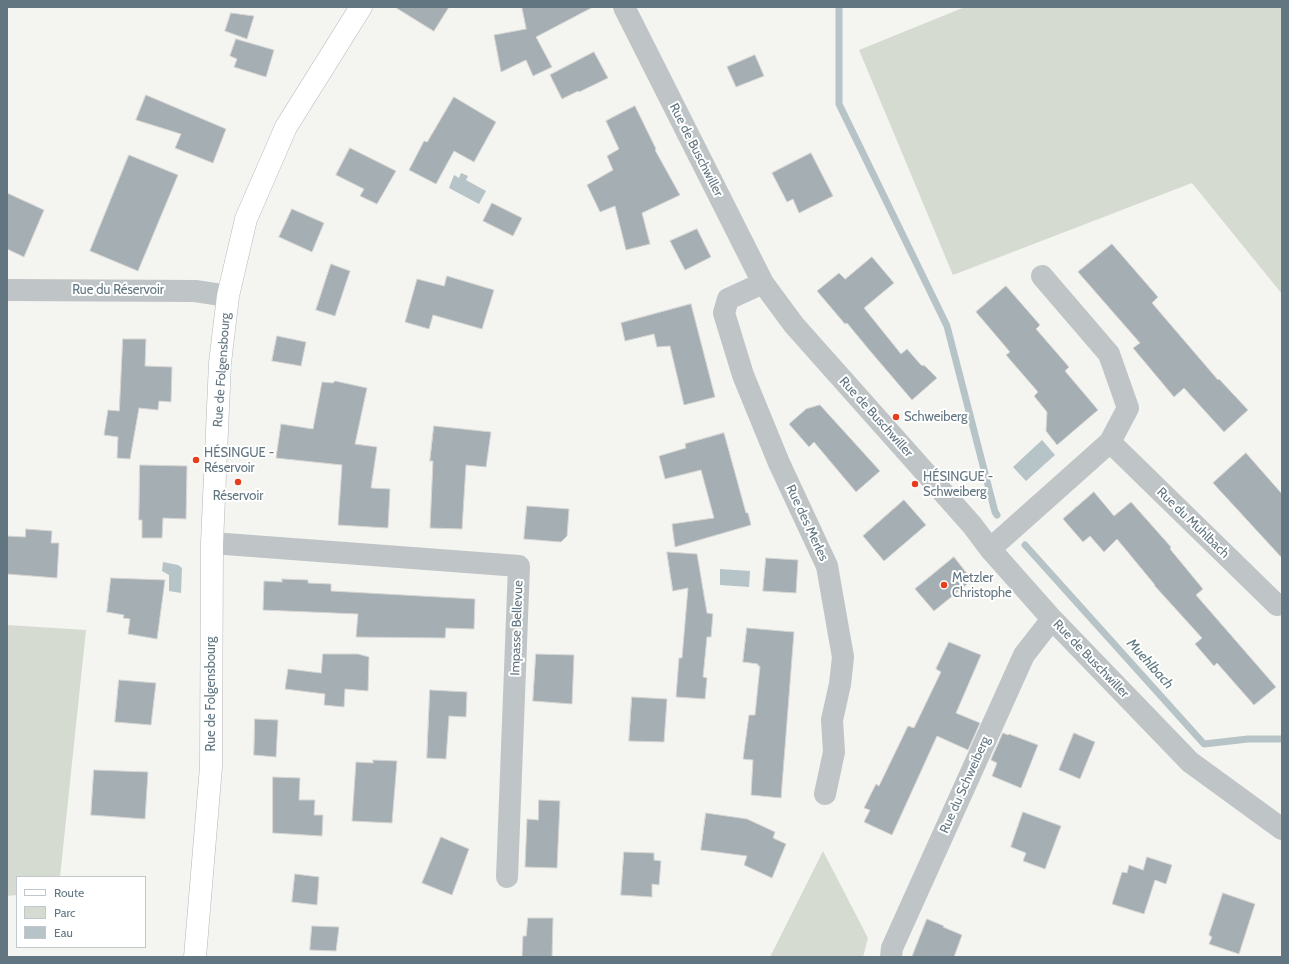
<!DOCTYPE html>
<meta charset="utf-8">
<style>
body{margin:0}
#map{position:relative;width:1289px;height:964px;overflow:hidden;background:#f4f4f0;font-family:Cabin,sans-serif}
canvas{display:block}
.frame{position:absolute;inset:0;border:8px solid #627682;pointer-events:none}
.legend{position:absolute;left:16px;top:876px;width:130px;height:72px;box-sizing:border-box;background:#fff;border:1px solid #c0c8cd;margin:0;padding:5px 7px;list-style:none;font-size:12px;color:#627682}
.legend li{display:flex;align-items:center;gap:8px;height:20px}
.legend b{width:20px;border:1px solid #c0c8cd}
</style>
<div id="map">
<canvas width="1289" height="964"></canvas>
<div class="frame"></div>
<ul class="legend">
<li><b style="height:5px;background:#fff"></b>Route</li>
<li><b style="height:11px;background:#d5dbd1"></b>Parc</li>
<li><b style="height:11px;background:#b6c4c7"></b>Eau</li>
</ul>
</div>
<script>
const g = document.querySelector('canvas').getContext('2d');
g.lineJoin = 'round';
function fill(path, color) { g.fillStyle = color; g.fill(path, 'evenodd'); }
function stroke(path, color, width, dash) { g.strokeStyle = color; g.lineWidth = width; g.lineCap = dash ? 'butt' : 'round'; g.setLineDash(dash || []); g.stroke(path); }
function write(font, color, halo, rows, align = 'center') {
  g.font = font + ' Cabin,sans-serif'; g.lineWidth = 4; g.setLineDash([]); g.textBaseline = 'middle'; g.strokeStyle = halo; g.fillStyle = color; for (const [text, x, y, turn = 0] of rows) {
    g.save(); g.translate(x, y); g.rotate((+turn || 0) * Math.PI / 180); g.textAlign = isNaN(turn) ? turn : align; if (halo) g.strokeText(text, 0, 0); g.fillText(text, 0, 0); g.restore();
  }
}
fill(new Path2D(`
 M 965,7 L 1282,7 L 1282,294 L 1192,183 L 953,275 L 859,50 Z
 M 7,625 L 86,630 L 60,877 L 17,877 L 17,895 L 7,896 Z
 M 823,851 L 868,938 L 863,957 L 770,957 Z`), '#d5dbd1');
fill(new Path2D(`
 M 461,173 L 468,176 L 466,180 L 486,191 L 479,204 L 449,188 L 454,175 L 459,178 Z
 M 1042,440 L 1055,455 L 1026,481 L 1013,467 Z
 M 163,562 L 178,565 L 182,568 L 181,593 L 169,591 L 169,575 L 162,571 Z
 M 720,569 L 750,571 L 749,587 L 720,585 Z`), '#b6c4c7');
stroke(new Path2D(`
 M 839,7 L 839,104 L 947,326 L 995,512 L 997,515
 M 1025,545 L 1204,744 L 1248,739 L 1282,739`), '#b6c4c7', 7);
const building = new Path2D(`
 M 395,7 L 449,7 L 434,31 Z
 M 522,7 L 593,7 L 536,37 L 552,67 L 533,76 L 526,60 L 501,72 L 494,35 L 526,29 Z
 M 231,13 L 254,16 L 247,39 L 225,31 Z
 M 236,39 L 274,50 L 266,77 L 234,67 L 237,59 L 230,56 Z
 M 594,52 L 608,78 L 579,92 L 578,91 L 562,99 L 550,75 Z
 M 755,55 L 764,76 L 736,87 L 727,67 Z
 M 146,95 L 226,129 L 213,163 L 175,148 L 181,134 L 136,120 Z
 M 454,97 L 496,122 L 474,162 L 454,151 L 436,184 L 409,170 L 424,141 L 427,142 Z
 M 635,106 L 656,149 L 655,150 L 680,195 L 642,213 L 650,244 L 626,250 L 615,206 L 600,212 L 587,185 L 613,170 L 607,156 L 619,149 L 606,121 Z
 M 350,148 L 396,171 L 377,204 L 360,196 L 364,189 L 336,175 Z
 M 811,153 L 833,196 L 799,213 L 793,199 L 787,202 L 772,173 Z
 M 129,155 L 178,175 L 138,271 L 90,251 Z
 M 7,193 L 44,210 L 24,257 L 7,249 Z
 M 492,203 L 522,218 L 513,236 L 483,221 Z
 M 292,209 L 324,223 L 312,252 L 279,237 Z
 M 697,229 L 711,257 L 685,270 L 670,241 Z
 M 1112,244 L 1158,297 L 1152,303 L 1218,380 L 1219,379 L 1248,410 L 1224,432 L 1184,388 L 1174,397 L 1133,348 L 1140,343 L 1078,272 Z
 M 872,257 L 894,283 L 864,308 L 901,354 L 907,349 L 921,365 L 925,366 L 937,378 L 912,400 L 871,352 L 847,323 L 845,324 L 817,291 L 839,273 L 845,279 Z
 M 331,264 L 350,271 L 335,316 L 316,310 Z
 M 447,276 L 494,290 L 482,329 L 433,315 L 429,329 L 405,322 L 417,279 L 444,286 Z
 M 1006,286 L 1040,325 L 1036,329 L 1069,367 L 1065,371 L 1098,410 L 1057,445 L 1046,431 L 1047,412 L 1034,396 L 1038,392 L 1006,355 L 1010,352 L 976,312 Z
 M 691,304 L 715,397 L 684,405 L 670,346 L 657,347 L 654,334 L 625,341 L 621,323 Z
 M 277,336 L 306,342 L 301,366 L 272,361 Z
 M 123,339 L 146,339 L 145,366 L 172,367 L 171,402 L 159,401 L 158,410 L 139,408 L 130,459 L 117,458 L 118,437 L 104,435 L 108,410 L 119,411 Z
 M 335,381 L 367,388 L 355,444 L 377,447 L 371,488 L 390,489 L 388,528 L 338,525 L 342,465 L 276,458 L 281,424 L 313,429 L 322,382 L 333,383 Z
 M 820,405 L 880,471 L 856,492 L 814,442 L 809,447 L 789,424 L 806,409 Z
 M 434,426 L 491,432 L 486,467 L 466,465 L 462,529 L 430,528 L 433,461 L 430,461 Z
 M 724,433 L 746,513 L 748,513 L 751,525 L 675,547 L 672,524 L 714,518 L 701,470 L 665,479 L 659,456 L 686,448 L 685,444 Z
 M 1246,453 L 1282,494 L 1282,558 L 1213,483 Z
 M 140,465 L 187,466 L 186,519 L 163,518 L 162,538 L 142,538 L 142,520 L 139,520 Z
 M 1094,492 L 1114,516 L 1131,502 L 1171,547 L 1170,549 L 1203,589 L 1196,595 L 1276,687 L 1254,705 L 1217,663 L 1214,666 L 1195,644 L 1202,638 L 1154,585 L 1155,585 L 1117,539 L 1104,552 L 1090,536 L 1083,542 L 1063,519 Z
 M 904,500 L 926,525 L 884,561 L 863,536 Z
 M 527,506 L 569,509 L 567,536 L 561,542 L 524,539 Z
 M 26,529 L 52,531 L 51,543 L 59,543 L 57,578 L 7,574 L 7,536 L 25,537 Z
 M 667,552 L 697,554 L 707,613 L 713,614 L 711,637 L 707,637 L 703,677 L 707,678 L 705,699 L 676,697 L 679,658 L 682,658 L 688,588 L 673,591 Z
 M 954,557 L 972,580 L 934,611 L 915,589 Z
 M 766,558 L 798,560 L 796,593 L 763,591 Z
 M 111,578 L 165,580 L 157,639 L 128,634 L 130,619 L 123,618 L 124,615 L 107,612 Z
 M 282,579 L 308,580 L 308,583 L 331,584 L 331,591 L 475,599 L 474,629 L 446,628 L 445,638 L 356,637 L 358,614 L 263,610 L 264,581 L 282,582 Z
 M 747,628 L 794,632 L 781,798 L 751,795 L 753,760 L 743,759 L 749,715 L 755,715 L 760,666 L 758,666 L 758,664 L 743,662 Z
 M 949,642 L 981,655 L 956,713 L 980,723 L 968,750 L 937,736 L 892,835 L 864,822 L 870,810 L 864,808 L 876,784 L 879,786 L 908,726 L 914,728 L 941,672 L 936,669 Z
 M 323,654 L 358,654 L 369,657 L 368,691 L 345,689 L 344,707 L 324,705 L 325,694 L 285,689 L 288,669 L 321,673 Z
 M 536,654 L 574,655 L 572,704 L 533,701 Z
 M 119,680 L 156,683 L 151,725 L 115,722 Z
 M 430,690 L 467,692 L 466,717 L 449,716 L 446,759 L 427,758 Z
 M 632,697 L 667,699 L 664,742 L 629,741 Z
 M 255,719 L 278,720 L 276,757 L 254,755 Z
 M 1003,733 L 1008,735 L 1009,734 L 1038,745 L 1021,788 L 992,776 L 997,763 L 991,760 Z
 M 1074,733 L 1095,742 L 1080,779 L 1059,770 Z
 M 373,760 L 397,761 L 392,823 L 352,821 L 356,762 L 373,763 Z
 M 94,770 L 148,772 L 145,819 L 91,815 Z
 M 273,777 L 300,778 L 299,800 L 315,800 L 314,815 L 323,815 L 322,836 L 273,833 Z
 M 539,800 L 560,801 L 557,868 L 525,867 L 527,819 L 538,820 Z
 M 1023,812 L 1061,826 L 1045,869 L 1023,861 L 1026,853 L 1011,847 Z
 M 706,813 L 747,819 L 775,832 L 773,838 L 786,844 L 772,878 L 744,865 L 747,856 L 701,850 Z
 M 441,837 L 469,849 L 452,895 L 422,883 Z
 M 624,852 L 654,853 L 654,860 L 661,861 L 659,885 L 652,884 L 652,897 L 621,895 Z
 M 1147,857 L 1172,865 L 1166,884 L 1155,880 L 1144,914 L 1112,904 L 1122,872 L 1127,873 L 1129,865 L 1143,870 Z
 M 295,874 L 319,877 L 317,905 L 292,902 Z
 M 1223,893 L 1255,904 L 1239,954 L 1209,944 L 1212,937 L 1209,935 Z
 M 528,918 L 553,918 L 552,957 L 522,957 L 523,936 L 526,936 Z
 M 927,919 L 944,926 L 943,927 L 962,935 L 954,957 L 912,957 Z
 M 312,926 L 339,927 L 336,951 L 310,950 Z`);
fill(building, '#a5afb3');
stroke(building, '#d5d5d3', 1);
const major = new Path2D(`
 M 195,957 L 211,767 L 212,543 L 220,363 L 228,296 L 246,219 L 286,127 L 361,7`);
stroke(major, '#b2b7ba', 23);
stroke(new Path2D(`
 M 624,7 L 763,283 L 794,325 L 972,525 L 990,549 L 1052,619 L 1190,762 L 1282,829
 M 763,283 L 728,299 L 724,313 L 743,375 L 779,463 L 827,566 L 843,657 L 840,684 L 832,720 L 834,752 L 825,794
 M 7,290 L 195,291 L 228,296
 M 1110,442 L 1277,605
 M 212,543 L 519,566 L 507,877
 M 990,549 L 1110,442 L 1128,408 L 1109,354 L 1042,276
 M 891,957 L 892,948 L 1024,655 L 1052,619`), '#bfc4c6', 22);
stroke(major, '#fff', 22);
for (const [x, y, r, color] of [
 [896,417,4,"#e83d1c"],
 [196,460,4,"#e83d1c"],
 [238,482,4,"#e83d1c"],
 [915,484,4,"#e83d1c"],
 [944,585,4,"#e83d1c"]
]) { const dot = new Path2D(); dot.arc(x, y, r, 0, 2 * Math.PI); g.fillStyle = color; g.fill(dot); stroke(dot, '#fff', 1.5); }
write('13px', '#627682', '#fff', [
 ["Rue de Buschwiller",696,150,63],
 ["Rue du Réservoir",118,290],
 ["Rue de Folgensbourg",222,370,-86],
 ["Rue de Buschwiller",876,417,48],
 ["Rue des Merles",807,523,65],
 ["Rue du Muhlbach",1193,523,44],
 ["Impasse Bellevue",517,628,-88],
 ["Rue de Buschwiller",1091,659,46],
 ["Rue de Folgensbourg",211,694,-90],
 ["Rue du Schweiberg",965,785,-66]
]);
write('13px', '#627682', '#fff', [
 ["Schweiberg",904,417],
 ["HÉSINGUE -",204,453],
 ["Réservoir",204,468],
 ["HÉSINGUE -",923,477],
 ["Schweiberg",923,492],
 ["Réservoir",238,496,"center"],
 ["Metzler",952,578],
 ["Christophe",952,593]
], 'left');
write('italic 14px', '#5e797f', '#fff', [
 ["Muehlbach",1150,664,48]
]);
</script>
